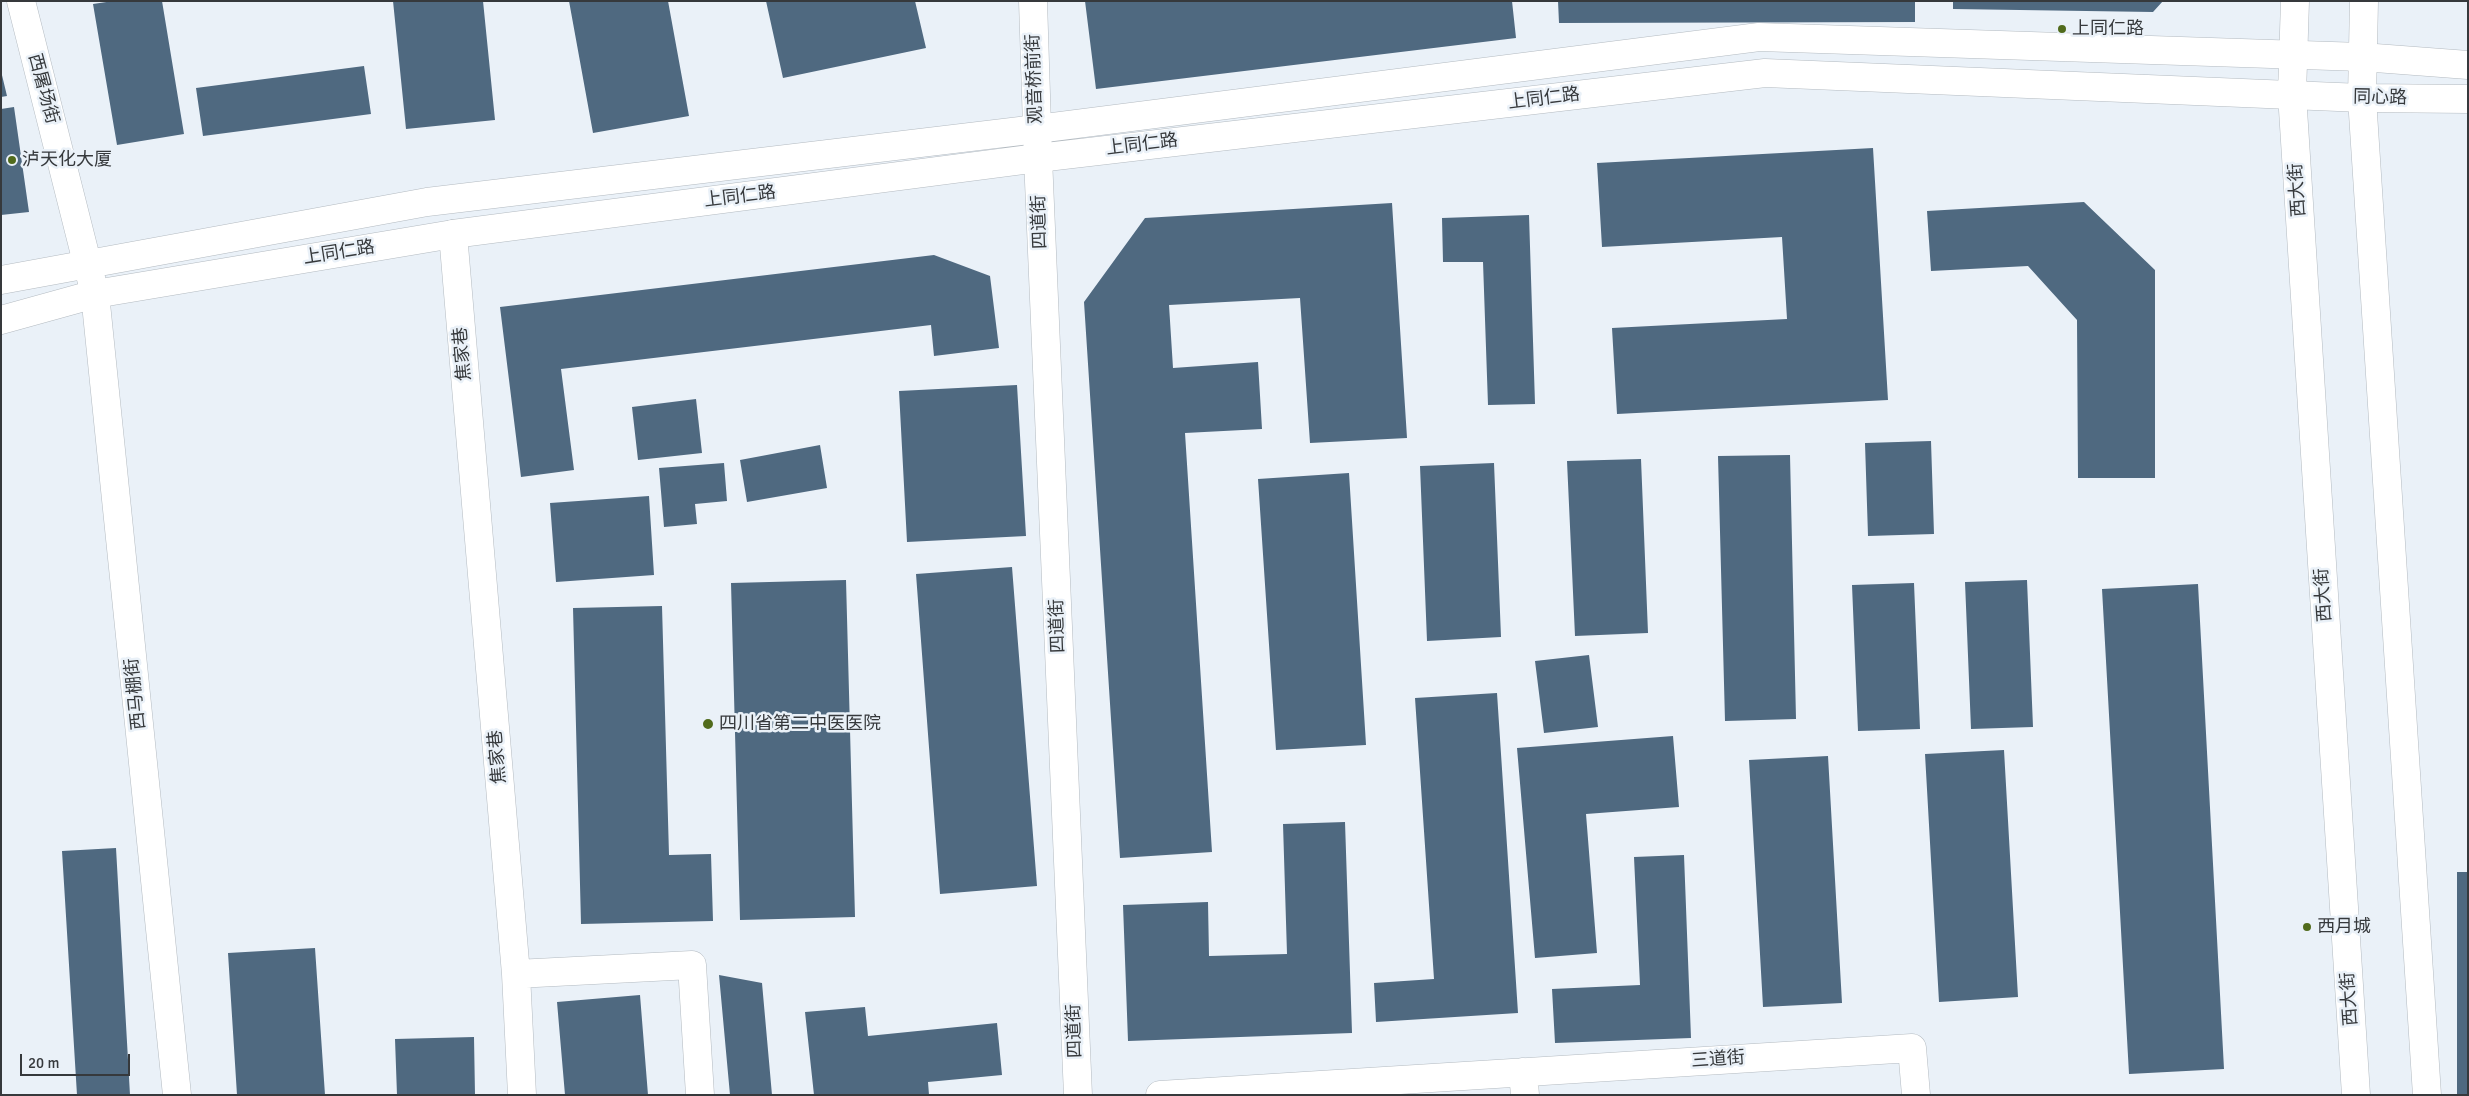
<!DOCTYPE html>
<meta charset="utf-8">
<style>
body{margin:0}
#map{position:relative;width:2469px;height:1096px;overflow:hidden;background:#eaf1f8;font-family:Signika,sans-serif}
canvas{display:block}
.frame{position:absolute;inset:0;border:2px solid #36393c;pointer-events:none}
.scale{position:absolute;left:20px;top:1054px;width:110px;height:22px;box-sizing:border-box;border:2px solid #36393c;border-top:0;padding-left:6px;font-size:15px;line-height:18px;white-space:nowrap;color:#36393c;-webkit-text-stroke:4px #eaf1f8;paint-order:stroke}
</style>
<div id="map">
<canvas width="2469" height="1096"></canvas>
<div class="frame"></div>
<div class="scale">20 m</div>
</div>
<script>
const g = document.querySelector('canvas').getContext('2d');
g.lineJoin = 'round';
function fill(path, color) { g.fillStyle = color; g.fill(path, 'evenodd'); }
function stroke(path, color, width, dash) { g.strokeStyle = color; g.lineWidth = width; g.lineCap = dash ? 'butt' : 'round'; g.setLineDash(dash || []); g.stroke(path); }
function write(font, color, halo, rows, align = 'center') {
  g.font = font + ' Signika,"Noto Sans SC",sans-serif'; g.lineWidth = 5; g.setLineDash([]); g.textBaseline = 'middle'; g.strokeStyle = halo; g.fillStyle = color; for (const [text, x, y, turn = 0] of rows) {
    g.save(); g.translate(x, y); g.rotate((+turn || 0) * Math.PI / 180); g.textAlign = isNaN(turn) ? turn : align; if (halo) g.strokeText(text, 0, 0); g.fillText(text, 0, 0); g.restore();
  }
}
fill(new Path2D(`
 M 113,1 L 162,1 L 184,134 L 117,145 L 93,4 Z
 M 393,1 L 483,1 L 495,120 L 406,129 Z
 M 569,1 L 668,1 L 689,116 L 593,133 Z
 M 766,1 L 915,1 L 926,48 L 783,78 Z
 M 1085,1 L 1512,1 L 1516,38 L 1096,89 Z
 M 1558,1 L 1915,1 L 1915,22 L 1559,23 Z
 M 1953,1 L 2163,1 L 2153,12 L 1953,9 Z
 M 364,66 L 371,114 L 203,136 L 196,88 Z
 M 1,71 L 7,96 L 1,97 Z
 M 14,107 L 29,212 L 1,215 L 1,109 Z
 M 1873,148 L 1888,400 L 1617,414 L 1612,328 L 1787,319 L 1782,237 L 1602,247 L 1597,163 Z
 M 2084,202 L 2155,270 L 2155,478 L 2078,478 L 2077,320 L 2028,266 L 1931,271 L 1927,211 Z
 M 1392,203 L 1407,438 L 1310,443 L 1300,298 L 1169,305 L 1173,368 L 1258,362 L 1262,429 L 1185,433 L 1212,852 L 1120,858 L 1084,302 L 1145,218 Z
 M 1529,215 L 1535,404 L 1488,405 L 1483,262 L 1443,262 L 1442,218 Z
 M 934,255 L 990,276 L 999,348 L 934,356 L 931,325 L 561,369 L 574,470 L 521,477 L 500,307 Z
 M 1017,385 L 1026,536 L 907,542 L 899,391 Z
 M 696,399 L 702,453 L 638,460 L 632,407 Z
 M 1931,441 L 1934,534 L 1868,536 L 1865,443 Z
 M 820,445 L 827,488 L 747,502 L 740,460 Z
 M 1790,455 L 1796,719 L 1725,721 L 1718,456 Z
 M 1641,459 L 1648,633 L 1575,636 L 1567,461 Z
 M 724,463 L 727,501 L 695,504 L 697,524 L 664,527 L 659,468 Z
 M 1494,463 L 1501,637 L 1427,641 L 1420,466 Z
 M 1349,473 L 1366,745 L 1276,750 L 1258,479 Z
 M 649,496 L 654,575 L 556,582 L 550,503 Z
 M 1012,567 L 1037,886 L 940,894 L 916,574 Z
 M 846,580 L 855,917 L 740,920 L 731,583 Z
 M 2027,580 L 2033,727 L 1971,729 L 1965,582 Z
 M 1914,583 L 1920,729 L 1858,731 L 1852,585 Z
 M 2198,584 L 2224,1069 L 2129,1074 L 2102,589 Z
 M 662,606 L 669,855 L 711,854 L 713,921 L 581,924 L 573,608 Z
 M 1589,655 L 1598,727 L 1544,733 L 1535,661 Z
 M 1497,693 L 1518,1013 L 1376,1022 L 1374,983 L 1434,979 L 1415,698 Z
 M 1673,736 L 1679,807 L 1586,814 L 1597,953 L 1535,958 L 1517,748 Z
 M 2004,750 L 2018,997 L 1939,1002 L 1925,754 Z
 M 1828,756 L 1842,1003 L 1763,1007 L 1749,760 Z
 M 1345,822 L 1352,1033 L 1128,1041 L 1123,905 L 1208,902 L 1209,956 L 1287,954 L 1283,824 Z
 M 116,848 L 130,1095 L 77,1095 L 62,851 Z
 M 1684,855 L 1691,1038 L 1555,1043 L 1552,989 L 1640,985 L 1634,857 Z
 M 2457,872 L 2468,872 L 2468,1095 L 2457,1095 Z
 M 315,948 L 325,1095 L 237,1095 L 228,953 Z
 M 719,975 L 762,983 L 772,1095 L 730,1095 Z
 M 640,995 L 648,1095 L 565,1095 L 557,1002 Z
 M 865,1007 L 868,1036 L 997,1023 L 1002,1075 L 928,1082 L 929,1095 L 814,1095 L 805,1012 Z
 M 474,1037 L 475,1095 L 397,1095 L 395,1039 Z`), '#4f6980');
const minor = new Path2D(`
 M 21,1 L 95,294 L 177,1095
 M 1033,1 L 1038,158 L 1078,1095
 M 453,234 L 516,974 L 692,965 L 700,1095
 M 516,974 L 522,1095
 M 1523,1072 L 1525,1095
 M 1160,1095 L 1912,1048 L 1916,1095`);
const tertiary = new Path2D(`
 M 1,280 L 427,202 L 1037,129 L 1759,37 L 2362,57 L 2468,65
 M 1,320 L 95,294 L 453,234 L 1038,158 L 1765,73 L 2362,98 L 2468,99`);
const primary = new Path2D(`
 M 2295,1 L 2292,94 L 2356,1095
 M 2364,1 L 2362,98 L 2427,1095`);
stroke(minor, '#b3bac0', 29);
stroke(tertiary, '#b3bac0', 29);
stroke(primary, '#b3bac0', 29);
stroke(minor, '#fff', 28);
stroke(tertiary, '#fff', 28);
stroke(primary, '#fff', 28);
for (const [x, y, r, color] of [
 [2062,29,5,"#516b1c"],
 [12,160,5,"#516b1c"],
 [708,724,6,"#516b1c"],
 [2307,927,5,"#516b1c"]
]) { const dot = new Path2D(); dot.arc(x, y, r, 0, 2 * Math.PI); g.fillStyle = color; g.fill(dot); stroke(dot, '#eaf1f8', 2); }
write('18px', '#36393c', '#eaf1f8', [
 ["上同仁路",2072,29],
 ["泸天化大厦",22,160],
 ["四川省第二中医医院",719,724],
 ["西月城",2317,927]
], 'left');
write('18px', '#36393c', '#eaf1f8', [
 ["观音桥前街",1035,79,-92],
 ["西屠场街",43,89,75],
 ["同心路",2380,98,1],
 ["上同仁路",1544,99,-7],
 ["上同仁路",1142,145,-7],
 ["西大街",2298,190,-94],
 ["上同仁路",740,197,-7],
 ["四道街",1040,222,-92],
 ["上同仁路",339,253,-9],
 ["焦家巷",463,354,-95],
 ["西大街",2324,595,-94],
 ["四道街",1058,626,-92],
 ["西马棚街",136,694,-96],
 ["焦家巷",498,757,-95],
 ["西大街",2350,999,-94],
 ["四道街",1075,1031,-92],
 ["三道街",1718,1060,-4]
]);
</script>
